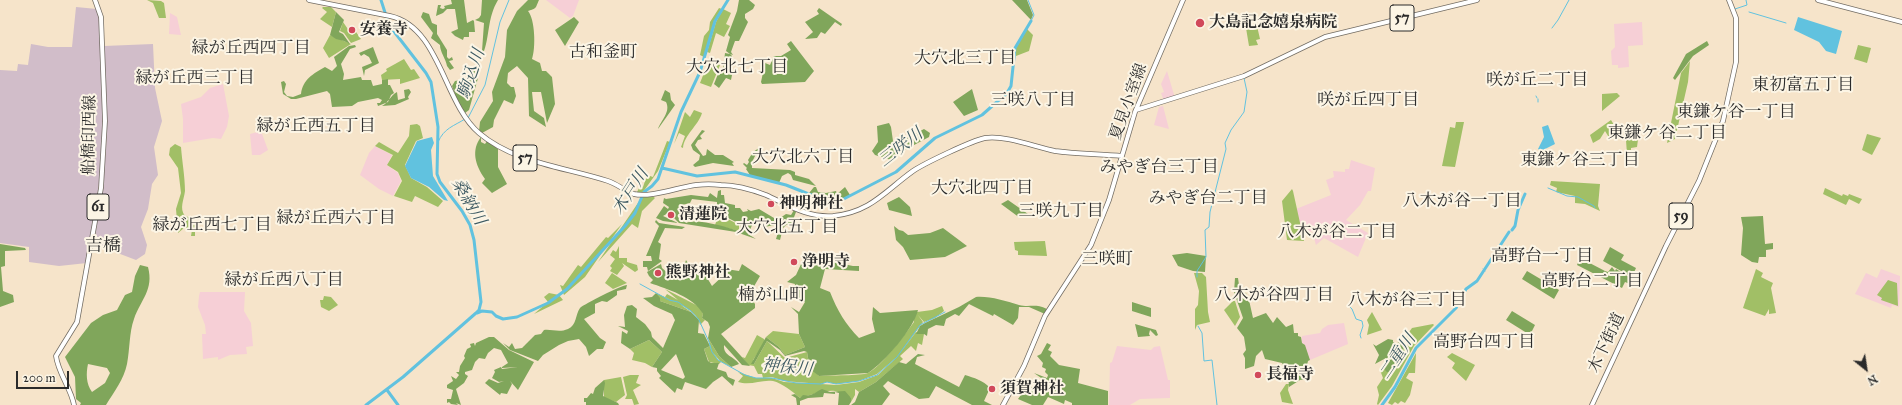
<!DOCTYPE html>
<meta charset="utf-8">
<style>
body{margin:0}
#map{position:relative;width:1902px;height:405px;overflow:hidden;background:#f6e4ca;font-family:"IM FELL Great Primer",serif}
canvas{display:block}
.north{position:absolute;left:1846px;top:349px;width:40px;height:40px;-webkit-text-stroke:3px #fcf5e5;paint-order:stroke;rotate:150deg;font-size:11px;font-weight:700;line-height:16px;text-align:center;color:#2b2b2b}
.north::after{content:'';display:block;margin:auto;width:14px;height:18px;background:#2b2b2b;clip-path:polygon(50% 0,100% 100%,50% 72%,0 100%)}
.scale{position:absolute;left:16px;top:371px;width:53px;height:18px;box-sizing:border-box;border:2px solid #2b2b2b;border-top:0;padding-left:5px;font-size:12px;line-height:14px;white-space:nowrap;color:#2b2b2b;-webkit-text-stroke:3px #fcf5e5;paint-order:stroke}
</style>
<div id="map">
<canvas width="1902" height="405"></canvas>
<div class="north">N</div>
<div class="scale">200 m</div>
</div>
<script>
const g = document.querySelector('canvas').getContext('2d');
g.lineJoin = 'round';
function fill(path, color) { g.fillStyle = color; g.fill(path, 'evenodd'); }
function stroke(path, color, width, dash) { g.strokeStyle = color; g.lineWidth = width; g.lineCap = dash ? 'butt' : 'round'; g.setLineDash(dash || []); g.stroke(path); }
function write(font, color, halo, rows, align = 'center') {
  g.font = font + ' "IM FELL Great Primer","Noto Serif JP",serif'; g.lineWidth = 4; g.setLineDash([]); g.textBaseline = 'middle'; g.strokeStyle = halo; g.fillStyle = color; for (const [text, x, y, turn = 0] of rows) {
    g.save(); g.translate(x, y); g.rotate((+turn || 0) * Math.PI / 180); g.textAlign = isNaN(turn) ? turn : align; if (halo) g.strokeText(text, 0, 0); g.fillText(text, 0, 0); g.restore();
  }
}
fill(new Path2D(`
 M 546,0 L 579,0 L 573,16 L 570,18 Z
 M 170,13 L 177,17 L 181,35 L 169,34 Z
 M 1642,22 L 1643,45 L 1628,46 L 1629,67 L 1618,68 L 1618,65 L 1612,65 L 1611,51 L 1615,47 L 1614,24 Z
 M 1167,71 L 1175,98 L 1164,101 L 1161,93 L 1164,92 L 1161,84 Z
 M 223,84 L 229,116 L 227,127 L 221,139 L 213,138 L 183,143 L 183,119 L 181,104 L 201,97 L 210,88 Z
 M 1163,106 L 1169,129 L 1154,125 L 1159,107 Z
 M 261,131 L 268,150 L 260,155 L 252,155 L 250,134 Z
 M 375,146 L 392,155 L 387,165 L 398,173 L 401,181 L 393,196 L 379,189 L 360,175 L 369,153 Z
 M 1351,160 L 1375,168 L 1371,191 L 1368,191 L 1360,205 L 1346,220 L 1368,233 L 1358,257 L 1324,238 L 1316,245 L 1312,231 L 1302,235 L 1296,209 L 1331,195 L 1326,180 L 1334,177 L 1333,171 L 1345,172 L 1345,169 L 1349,169 Z
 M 1881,269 L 1900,276 L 1899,307 L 1892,305 L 1891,308 L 1855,294 L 1866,273 L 1877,278 Z
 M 200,292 L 245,292 L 244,311 L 251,323 L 253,346 L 246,347 L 247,354 L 230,355 L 218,360 L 218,357 L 203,359 L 202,334 L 206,334 L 205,325 L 198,307 L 199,296 Z
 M 1344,323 L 1348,344 L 1310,360 L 1305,345 L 1302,343 L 1302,336 L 1320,333 L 1322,329 L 1328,325 Z
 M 1117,346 L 1151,350 L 1154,347 L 1160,346 L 1168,380 L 1170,380 L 1170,398 L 1140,399 L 1130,405 L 1109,405 L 1110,363 L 1112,362 Z`), '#f6cfd6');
fill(new Path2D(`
 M 76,7 L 97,9 L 99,13 L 103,110 L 102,164 L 87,263 L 59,266 L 29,262 L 29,247 L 0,243 L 0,70 L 17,71 L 18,64 L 28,65 L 31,44 L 48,47 L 72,47 Z
 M 153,44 L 155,88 L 162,121 L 154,147 L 158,175 L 152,184 L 148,209 L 141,227 L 147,245 L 145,254 L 136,260 L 94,244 L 101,196 L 106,150 L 107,116 L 104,46 Z`), '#d1bdc9');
fill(new Path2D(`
 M 147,0 L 161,1 L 164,3 L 166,18 L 159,18 L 153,3 Z
 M 323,7 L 331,7 L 336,12 L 332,27 L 320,19 L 327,12 L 322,8 Z
 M 719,8 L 722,9 L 715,21 L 704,57 L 700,55 L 704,36 L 709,30 L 710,22 Z
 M 723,9 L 731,13 L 726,24 L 730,26 L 724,37 L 716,33 L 710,53 L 707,52 L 716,22 Z
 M 343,22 L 352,35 L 356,32 L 361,39 L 351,43 L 344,33 L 340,31 Z
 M 1257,26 L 1260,39 L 1256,40 L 1258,45 L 1249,46 L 1246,28 Z
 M 1027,29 L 1033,35 L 1029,51 L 1016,56 L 1016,48 Z
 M 330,35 L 351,44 L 329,58 L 323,48 Z
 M 1858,45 L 1871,48 L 1867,63 L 1854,59 Z
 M 404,59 L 411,70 L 414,69 L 420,78 L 400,84 L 400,79 L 382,80 L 381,75 L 387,71 L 386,69 Z
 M 1690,61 L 1688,82 L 1675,139 L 1667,143 L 1681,73 Z
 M 713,62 L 720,65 L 711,87 L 700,83 L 706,68 L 709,69 Z
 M 1617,93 L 1620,96 L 1602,111 L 1602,94 Z
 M 694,110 L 702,113 C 698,126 684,135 683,148 L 681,147 L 685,136 L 679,133 L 674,144 L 685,112 L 690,117 Z
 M 1611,120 L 1614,125 L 1611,127 L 1615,133 L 1610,139 L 1605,131 L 1600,139 L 1593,143 L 1590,135 Z
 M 1456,122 L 1464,122 L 1455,167 L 1442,166 L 1450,127 L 1455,128 Z
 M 417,124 L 420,126 L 423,138 L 416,141 L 405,165 L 411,178 L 427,187 L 443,201 L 438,207 L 415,196 L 412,202 L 394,196 L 402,181 L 398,172 L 387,165 L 393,155 L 375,146 L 379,142 L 398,153 L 409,136 L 410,125 Z
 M 1632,124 L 1640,125 L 1637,147 L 1631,148 L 1631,166 L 1628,167 L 1625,127 Z
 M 1867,134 L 1881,138 L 1872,155 L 1862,150 Z
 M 667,141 L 670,142 L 658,171 L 643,192 L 637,192 L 640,186 L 643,187 L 647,175 L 653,177 Z
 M 175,144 L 181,147 C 182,161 185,177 185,191 C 184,200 179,208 185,216 L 195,219 L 195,236 L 191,236 L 192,230 L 190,228 L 184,228 L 178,233 L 176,209 L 181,193 L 178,168 L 169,155 L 170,148 Z
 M 1551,181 L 1600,184 L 1598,206 L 1600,211 L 1585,204 L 1575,203 L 1575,196 L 1556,192 L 1557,188 L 1550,185 Z
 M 1825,188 L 1842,196 L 1843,194 L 1848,196 L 1849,194 L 1862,199 L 1859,204 L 1849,199 L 1846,205 L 1823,194 Z
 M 1292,189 L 1293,191 L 1304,241 L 1287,240 L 1282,201 Z
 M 651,195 L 655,198 L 642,211 L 638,228 L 632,224 L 598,262 L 642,197 Z
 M 719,214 L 739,225 L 739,231 L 715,225 Z
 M 622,224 L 585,277 L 564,295 L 560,285 L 563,286 L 578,265 L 581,267 L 606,237 L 608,238 Z
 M 1045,241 L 1047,256 L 1018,255 L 1018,251 L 1015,250 L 1014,242 Z
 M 619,246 L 619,258 L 627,258 L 627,262 L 637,265 L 638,270 L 635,272 L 622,263 L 624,266 L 617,275 L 610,271 L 612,268 L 610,266 L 615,259 L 610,255 L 613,250 L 616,252 Z
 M 1756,269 L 1763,273 L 1761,277 L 1773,283 L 1771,288 L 1776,313 L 1769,314 L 1769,309 L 1765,316 L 1743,308 Z
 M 612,273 L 627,283 L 613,289 L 605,283 Z
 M 1194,273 L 1202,273 L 1206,277 L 1208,312 L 1210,322 L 1197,325 L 1195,330 L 1195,309 L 1198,305 L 1199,291 Z
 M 1888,280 L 1897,283 L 1898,306 L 1881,300 L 1882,298 L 1877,295 Z
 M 665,289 L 700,307 L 703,314 L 702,318 L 705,320 L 700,325 C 698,315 689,309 681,305 L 691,312 L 660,301 L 656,293 L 680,304 L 665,297 L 667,294 L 678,300 Z
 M 549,293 L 559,295 L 563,300 L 534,314 L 548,302 L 544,297 Z
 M 324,296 L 331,297 L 338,305 L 329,311 L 321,307 L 320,300 L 323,300 Z
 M 1233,301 L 1235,301 L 1240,317 L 1235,326 L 1224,310 Z
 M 942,306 L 944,311 L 935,318 L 924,322 L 918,315 L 923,322 L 897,357 L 877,374 L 859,381 L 836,384 L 827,382 L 821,384 L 836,385 L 859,382 L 878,375 L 897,357 L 916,332 L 924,334 L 922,345 L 918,343 L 916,351 L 911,346 L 900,356 L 903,359 L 876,382 L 859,392 L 855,389 L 855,395 L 851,402 L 851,398 C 846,396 840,392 835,391 C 823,390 812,395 800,398 C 793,392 782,383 773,381 C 762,379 751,386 738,382 L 743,376 L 738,372 L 756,378 L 772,378 L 784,382 L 821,384 L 784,381 L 772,377 L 763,378 L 762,374 L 758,374 L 754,366 L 748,365 L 742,357 L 745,358 L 757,335 L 764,339 L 765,342 L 753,360 L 754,364 L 767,341 L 785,358 L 807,352 L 809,364 L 819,376 C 829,375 861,376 868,373 C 881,367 905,334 914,322 L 914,316 L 917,312 L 932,310 Z
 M 1372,312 L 1382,330 L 1367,335 L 1369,325 L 1367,320 Z
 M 1433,324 L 1434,325 L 1414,346 L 1392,386 L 1378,405 L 1377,404 L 1379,395 L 1377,387 L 1383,378 L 1380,370 C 1393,366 1394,360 1402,351 C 1405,347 1409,347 1411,341 L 1404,339 L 1412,328 Z
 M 773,331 L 799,334 L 805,347 L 785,355 L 779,347 L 766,337 Z
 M 708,338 L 719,356 L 731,367 L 718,360 L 713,353 L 721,362 L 719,364 L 709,362 L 704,349 L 710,346 L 712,352 Z
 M 649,340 L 662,352 L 652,367 L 645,363 L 632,360 L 634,353 L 630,349 Z
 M 1416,353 L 1415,373 L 1409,373 L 1406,378 L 1413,382 L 1410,395 L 1405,403 L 1401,401 L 1398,404 L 1395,402 L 1392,405 L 1388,403 Z
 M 1452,353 L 1475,365 L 1466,381 L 1452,368 L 1455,363 L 1447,357 Z
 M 630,375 L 639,375 L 636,383 L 641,385 L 633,390 L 639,404 L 634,405 L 632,399 L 625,399 L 627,395 L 623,377 Z
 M 621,377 L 625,395 L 616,402 L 604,398 L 604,380 Z
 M 1286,384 L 1289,384 L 1288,390 L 1293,404 L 1282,402 L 1280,393 Z`), '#a1bf66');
fill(new Path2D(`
 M 451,0 L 464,0 L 467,23 L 473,20 L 474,21 L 475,32 L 469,32 L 469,37 L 464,37 L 463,40 L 455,36 L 451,32 L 458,29 L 455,9 L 447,9 L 443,13 L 436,16 L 438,5 L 441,5 L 440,8 L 443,9 L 445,8 L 444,6 L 452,4 Z
 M 482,0 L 498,0 C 487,18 490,37 483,54 L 477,55 L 475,53 L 479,53 L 482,51 L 484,23 L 475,20 L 479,18 L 481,15 Z
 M 528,0 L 539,0 C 535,9 537,8 528,11 C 535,19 536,48 532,59 L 540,63 L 542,71 L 546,71 L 552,77 L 555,104 L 547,123 L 541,92 L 532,92 L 534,111 L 544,118 L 546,127 L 529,116 L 528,78 L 517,66 L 508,73 L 507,83 L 511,87 L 514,87 L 516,96 L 513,104 L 504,100 L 494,120 L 493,127 L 482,133 L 479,131 L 480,122 L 493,101 L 492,92 L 505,57 L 507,30 L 517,11 Z
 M 739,0 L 749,0 L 755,5 L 753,9 L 745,14 L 745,18 L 748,22 L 739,41 L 735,41 L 731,52 L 733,55 L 730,54 L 732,56 L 731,64 L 728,71 L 732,75 L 731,80 L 726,78 L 719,88 L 714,84 L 720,69 L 723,70 L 725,53 L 730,54 L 726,51 L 730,37 L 728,35 L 737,11 Z
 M 1012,0 L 1027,0 L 1033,15 L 1031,20 Z
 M 819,8 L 842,24 L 841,26 L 835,22 L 825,34 L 821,32 L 817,38 L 805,39 L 797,46 L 813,32 L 805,22 L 819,14 L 817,11 Z
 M 336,12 L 344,20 L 339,32 L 343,34 L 350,44 L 344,41 L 336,39 L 330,35 Z
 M 423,12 L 429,14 L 432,23 L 437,25 L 437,34 L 447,50 L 447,57 L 449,59 L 452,57 L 453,60 L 449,61 L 454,68 L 450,70 L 447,66 C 446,59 440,52 440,45 L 431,38 L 433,33 L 421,17 Z
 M 574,17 L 579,22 L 565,46 L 555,30 Z
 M 791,41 L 814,71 L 805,82 L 762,84 L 761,82 L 765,63 L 770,65 L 774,56 L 781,56 L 791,50 L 787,44 Z
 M 1707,41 L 1709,45 L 1693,56 L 1675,80 L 1673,78 L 1686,54 Z
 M 355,45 L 356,47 L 350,49 L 341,64 L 344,74 L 343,80 L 361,77 L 362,80 L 371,80 L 373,86 L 382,84 L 382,80 L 388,79 L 388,85 L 390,85 L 394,93 L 391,95 L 388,102 L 378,106 L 377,103 L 380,103 L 382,100 L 378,98 L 358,102 L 352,106 L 332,107 L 330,94 L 327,91 L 296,99 L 291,99 L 283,94 L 281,82 L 284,81 L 286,84 L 284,92 L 287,96 L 293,97 L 301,94 C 303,79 313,74 325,67 L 332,71 L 337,66 L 334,57 L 349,46 Z
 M 373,47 L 379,63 L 365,70 L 364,76 L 362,67 L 372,63 L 369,57 L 364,54 L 361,56 L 359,53 Z
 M 474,68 L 477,68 L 478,78 L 469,110 L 465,113 L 457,100 L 452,86 L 455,81 L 467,79 Z
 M 409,89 L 411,92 L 408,97 L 409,99 L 395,105 L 382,106 C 389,102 390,96 397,92 L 398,100 L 405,98 L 404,90 Z
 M 972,89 L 978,110 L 964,116 L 953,102 Z
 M 665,90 L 670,93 L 671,100 L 675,105 L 658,129 C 661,120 671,112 666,102 L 661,100 Z
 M 889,123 L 891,127 L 893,141 L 895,144 L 924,129 L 930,133 L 929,137 L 901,152 L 891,160 L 875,155 L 872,151 L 878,142 L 877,126 Z
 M 702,130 L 705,131 L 700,136 L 702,139 L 698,140 L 695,145 L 703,156 L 706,155 L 707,149 L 715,155 L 723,155 L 734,162 L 732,163 L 734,166 L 713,163 L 695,167 L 693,165 L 699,160 L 700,155 L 693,150 L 691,145 Z
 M 481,137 L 481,142 L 485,144 L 487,141 L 498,149 L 498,167 L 507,184 L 492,193 L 482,183 L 485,179 C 475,165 471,150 481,137 Z
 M 759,148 L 752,162 L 752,168 L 790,170 L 795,172 L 795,175 L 809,179 L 816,186 L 793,180 L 791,175 L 788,173 L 782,176 L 779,183 L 750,175 L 746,169 L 747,168 L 743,164 L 744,163 L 747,165 L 749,162 L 748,160 L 753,152 Z
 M 814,187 L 816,187 L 818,192 L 826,193 L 836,191 L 837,194 L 845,187 L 850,195 L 835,203 L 809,193 Z
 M 721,190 L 721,195 L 724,195 L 725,203 L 735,205 L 735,208 L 740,208 L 743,212 L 748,211 L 747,209 L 751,211 L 759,209 L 774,218 L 780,218 L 786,214 L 791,215 L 794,210 L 796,212 L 791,225 L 786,225 L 783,228 L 780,240 L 776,239 L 780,226 L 775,225 L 764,227 L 754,221 L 748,234 L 756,239 L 736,232 L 679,223 L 673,217 L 673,212 L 668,213 L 663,216 L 678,223 L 663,221 L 656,218 L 664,206 L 668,209 L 669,207 L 663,203 L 664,198 L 666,199 L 691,195 L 708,197 L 710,193 L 717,198 L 718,191 ZM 692,199 L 717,202 L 717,205 L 721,207 L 720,214 L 740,224 L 741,226 L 739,231 C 726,227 697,218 686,223 L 679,215 L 682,205 L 690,203 Z
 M 899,197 L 910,207 L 912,216 L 889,210 L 887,203 Z
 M 1008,200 L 1028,214 L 1020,218 L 1001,204 Z
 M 1763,216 L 1765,244 L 1773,243 L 1773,249 L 1766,250 L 1766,257 L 1759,257 L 1758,263 L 1752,262 L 1741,255 L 1743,228 L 1741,217 Z
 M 656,220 L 659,223 L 685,227 L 682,229 L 665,228 L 658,242 L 661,244 L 659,259 L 662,261 L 648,271 L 647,267 L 643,267 L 643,261 L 652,261 L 651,256 L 646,256 L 659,226 L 655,222 Z
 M 894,226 L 899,230 L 903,231 L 908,235 L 930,233 L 943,228 L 967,246 L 945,257 L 910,260 L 903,247 L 896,240 Z
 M 0,244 L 25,248 L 26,250 L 5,251 L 5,266 L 1,267 L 3,291 L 13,295 L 14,302 L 0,307 Z
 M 1610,247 L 1624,255 L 1621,260 L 1636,268 L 1632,277 L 1603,261 Z
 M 1187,253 L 1206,256 L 1205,272 L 1193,271 L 1178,266 L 1172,255 Z
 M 1580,258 L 1605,271 L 1608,272 L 1612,267 L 1615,271 L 1616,269 L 1632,279 L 1630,284 L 1625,282 L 1622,288 L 1577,265 Z
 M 818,259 L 853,266 L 859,266 L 859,271 L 825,269 L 820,288 L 830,292 C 837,310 846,325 859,338 L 875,332 L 872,319 L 873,307 L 880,313 L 918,310 C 914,328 885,362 868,373 L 819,376 L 810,369 L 807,352 L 804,351 L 785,356 L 780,350 L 767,341 L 754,364 L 751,364 L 766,337 L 779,347 L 785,355 L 805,347 L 799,334 L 798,314 L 791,307 L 799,312 L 805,302 L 793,296 L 795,284 L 787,282 L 796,275 L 802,262 L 814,267 Z
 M 686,260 L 694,273 L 697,272 L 706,276 L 712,286 L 725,274 L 726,269 L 739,271 L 742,264 L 760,276 L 749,295 L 755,304 L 755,308 L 721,334 L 750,366 L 742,365 L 724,345 C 723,356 734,356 739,364 L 731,367 L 719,356 L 708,338 L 710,327 L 708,322 L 702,318 L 703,314 C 694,297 667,289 650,283 L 653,280 L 649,276 L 647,272 L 661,264 L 662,268 L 671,276 L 674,271 L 681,275 L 685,269 L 681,265 L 685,263 Z
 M 140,265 L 148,267 C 154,290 141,299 134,319 C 129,333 130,349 127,364 C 124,379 114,392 106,405 L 80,405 L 81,403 L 76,399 L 75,377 L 65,357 L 91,323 L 103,315 L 117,310 L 125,295 L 132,292 L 135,276 ZM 88,364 L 107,368 L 110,373 L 105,383 L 92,392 C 86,384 86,373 88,364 Z
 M 1527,271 L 1559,290 L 1554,299 L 1522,279 Z
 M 1235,278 L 1238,278 L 1240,292 L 1246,293 L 1249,300 L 1253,318 L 1266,313 L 1273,323 L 1277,317 L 1286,327 L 1293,324 L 1294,333 L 1298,333 L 1298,336 L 1301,337 L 1302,343 L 1305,345 L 1310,360 L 1308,361 L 1307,365 L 1310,375 L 1307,379 L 1300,380 L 1289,387 L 1288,374 L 1282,363 L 1265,359 L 1262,350 L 1256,356 L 1254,366 L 1245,369 L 1245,358 L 1243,354 L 1246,350 L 1244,337 L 1237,328 L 1243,318 L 1234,292 Z
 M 627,285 L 626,289 L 617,291 L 617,295 L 607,302 L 602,301 L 595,304 L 595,313 L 584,319 L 600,338 L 606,342 L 603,349 L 597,349 L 589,356 L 586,347 L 579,339 L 568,341 L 559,345 L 543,355 L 538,361 L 510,350 L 503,343 L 509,347 L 512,343 L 515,349 L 522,348 L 535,335 L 541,334 L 544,330 C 552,329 559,333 568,329 C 577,325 575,315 580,308 C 584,304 622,285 627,285 Z
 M 656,293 L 660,298 L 660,301 L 691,312 L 699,320 L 698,333 L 704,334 L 710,346 L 704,349 L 708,361 L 711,363 L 719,363 L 717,369 L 726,372 L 728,377 L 735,380 L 733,386 L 722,376 L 713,382 L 706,389 L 685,382 L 682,390 L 677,388 L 675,393 L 659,378 L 661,376 L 657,371 L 657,368 L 652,367 L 662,352 L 649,340 L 630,349 L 621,343 L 622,331 L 627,334 L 628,331 L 618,326 L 625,327 L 624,315 L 627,306 L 632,305 L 637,309 L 636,317 L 645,324 L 651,332 L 652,337 L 663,348 L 675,320 L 672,314 L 654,306 L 643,298 L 652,297 ZM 676,354 L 685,377 L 683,379 L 661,370 Z
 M 976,297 C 990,296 1005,301 1019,305 C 1030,308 1034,303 1047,309 L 1045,314 L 1029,307 L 1019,307 L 1018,318 L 1013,325 L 994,314 L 993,316 L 969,304 L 959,316 L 955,314 L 946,319 L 944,326 L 936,325 L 928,329 L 927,336 L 924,334 L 916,334 L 920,326 L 925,323 L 959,307 Z
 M 1132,302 L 1151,308 L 1151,317 L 1132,311 Z
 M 1512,311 L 1535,325 L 1530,335 L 1506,320 Z
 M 1135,324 L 1156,330 L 1158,335 L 1156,336 L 1150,330 L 1149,334 L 1150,336 L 1138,337 Z
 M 489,337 L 494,337 L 509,350 L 534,362 L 518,390 L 510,381 L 512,384 L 507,394 L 501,393 L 500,395 L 485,383 L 489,379 L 498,383 L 504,381 L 499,382 L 492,378 L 495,372 L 494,370 L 501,367 L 502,369 L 518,367 L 502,368 L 502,367 L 508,363 L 501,350 L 494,348 L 488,353 L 485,359 L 479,358 L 475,362 L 472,370 L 465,372 L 465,374 L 468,376 L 464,383 L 456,389 L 461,405 L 456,403 L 458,405 L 451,404 L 449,402 L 447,403 L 447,399 L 451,399 L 453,390 L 447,388 L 447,385 L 453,381 L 451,376 L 456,379 L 459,375 L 456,372 L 459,372 L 460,366 L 465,358 L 464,356 L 467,349 L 471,347 L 470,344 L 474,343 L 475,346 L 476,343 Z
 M 1388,339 L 1393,340 L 1393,342 L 1396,344 L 1404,339 L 1408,339 L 1411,343 L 1402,350 L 1390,372 L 1387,372 L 1384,369 L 1381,369 L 1387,363 L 1386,358 L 1375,364 L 1379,355 L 1373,344 L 1376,346 Z
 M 1047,343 L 1051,345 L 1048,350 L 1052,352 L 1050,356 L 1059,365 L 1080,369 L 1078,383 L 1108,391 L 1108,405 L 1072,405 L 1072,403 L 1065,400 L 1064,404 L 1048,397 L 1043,405 L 1032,405 L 1018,399 L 1028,385 L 1033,388 L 1036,384 L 1041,384 L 1044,380 L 1034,373 L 1047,378 L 1048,375 L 1045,372 L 1046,369 L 1042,367 L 1043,363 L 1037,356 L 1041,354 Z
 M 918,354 L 925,355 L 917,357 L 915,364 L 959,387 L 965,375 C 974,378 983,380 990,388 L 984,401 L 992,405 L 972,405 L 936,386 L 929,398 L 919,399 L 888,381 L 883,386 L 890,394 L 882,405 L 851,405 L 855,402 L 859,392 L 876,382 L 899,362 L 906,364 Z
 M 604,380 L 605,383 L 603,396 L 618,403 L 619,405 L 586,405 L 586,402 L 584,402 L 584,398 L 587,398 L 591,393 L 593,394 L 595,388 Z
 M 822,389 L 830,392 L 845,391 L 851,398 L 851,402 L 849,405 L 838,405 L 839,393 L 835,392 L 835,394 L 824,393 L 823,397 L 808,398 L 800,401 L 800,405 L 797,405 L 796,398 L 791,395 L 795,394 L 800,398 L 803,395 C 812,397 815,392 822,389 Z`), '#80a65b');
fill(new Path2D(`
 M 1798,17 L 1842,31 L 1836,54 L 1826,51 L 1819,42 L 1794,30 Z
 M 1548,125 L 1555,144 L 1541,151 L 1538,149 L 1544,137 L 1542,127 Z
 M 432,137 L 434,143 L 431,150 L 433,176 L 448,201 L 444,200 L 429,187 L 411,178 L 405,166 L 417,141 Z`), '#61c2df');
stroke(new Path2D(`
 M 1028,0 L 1034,15 L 1031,21
 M 1735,9 L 1747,5 L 1746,0
 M 1749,12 L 1786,23
 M 1552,28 L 1558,20 L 1569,0
 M 1536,96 L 1537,98
 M 1538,99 L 1538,102
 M 468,118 L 485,85 L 500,22 L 509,0
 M 438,142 C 444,128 454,126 465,119
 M 1548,188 L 1567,196 L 1578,197 L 1594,206 L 1595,208
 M 1483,269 L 1485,271
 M 1197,277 L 1197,271 L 1206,257 L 1205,230 L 1209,227 L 1210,212 L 1226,149 L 1225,143 L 1231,130 L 1244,112 L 1247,92 L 1244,78
 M 640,284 L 669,300 L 678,302 L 691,311 L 699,320 L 709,342 L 712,352 L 718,360 L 745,375 L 756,378 L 772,378 L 796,383 L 821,384 L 827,382 L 836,384 L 859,381 L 877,375 L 897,357 L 920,325 L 945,312
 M 1348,305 L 1352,309 L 1356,319 L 1362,321 L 1363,326 L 1360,335 L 1361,338
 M 1198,326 L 1202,333 L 1204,361 L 1212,360 L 1217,405`), '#61c2df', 1);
stroke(new Path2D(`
 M 662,168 L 697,176 L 735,172 L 786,185 L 834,204 L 896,172 L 935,138 L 982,115 L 1007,93 L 1011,86 L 1015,48 L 1031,21
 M 1512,230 L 1515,226 L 1518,210 L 1525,194
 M 477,313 L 482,311 L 492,312 L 496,316 L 503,319 L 517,317 L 548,303 L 567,289 L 625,226 L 635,213 L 644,192 L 652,186 L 658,179 L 681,112 L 700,72 L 715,21 L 728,0
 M 387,390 L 398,405
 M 366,405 L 403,377 L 476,313 L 479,310 L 481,302 L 474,240 L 470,225 L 462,211 L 440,182 L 437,174 L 438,127 L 431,82 L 426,73 L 389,25 L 381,0
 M 1382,405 L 1395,387 L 1416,348 L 1456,308 L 1466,289 L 1477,281 L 1509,232`), '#61c2df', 3);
const major = new Path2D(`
 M 309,0 L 390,16 C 440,27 443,102 479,133 C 514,163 565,167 608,181 C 617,184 625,191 634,194 C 650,198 679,187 696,185 C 704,184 713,184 721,185 C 735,185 753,190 766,195 C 788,205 808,218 833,216 C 871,212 885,191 913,171 C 925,163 971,141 985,138 C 1006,135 1035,147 1055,151 C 1077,154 1100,154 1122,156
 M 1818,0 L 1902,22
 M 1136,110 L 1244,76 L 1325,37 L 1477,0
 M 74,405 C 71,388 58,373 56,356 L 77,322 L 101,188 L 105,121 L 101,17 L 95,0
 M 1003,405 L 1024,366 L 1045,316 L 1091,245 L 1109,200 L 1135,112 L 1183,0
 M 1592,405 L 1666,246 L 1699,181 L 1723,121 L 1736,62 L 1736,18 L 1729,0`);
stroke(major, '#726c63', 5.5);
stroke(major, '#fff', 4);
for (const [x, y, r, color] of [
 [1200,23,5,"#d1495b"],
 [352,30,4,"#d1495b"],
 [771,204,4,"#d1495b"],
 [671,215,4,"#d1495b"],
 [794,262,4,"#d1495b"],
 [658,273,4,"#d1495b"],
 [1258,375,4,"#d1495b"],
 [992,389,4,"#d1495b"]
]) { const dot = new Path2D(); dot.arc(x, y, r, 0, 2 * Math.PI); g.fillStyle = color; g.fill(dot); stroke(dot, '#fcf5e5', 1.5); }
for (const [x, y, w] of [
 [1402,18,24],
 [525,158,24],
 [98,207,22],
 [1681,216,24]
]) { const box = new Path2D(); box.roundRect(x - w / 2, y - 13, w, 26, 3); g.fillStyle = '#fcf5e5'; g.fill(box); stroke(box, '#2b2b2b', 1); }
write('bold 15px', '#2b2b2b', null, [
 ["57",1402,18],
 ["57",525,158],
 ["61",98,207],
 ["59",1681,216]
]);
write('bold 16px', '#2b2b2b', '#fcf5e5', [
 ["大島記念嬉泉病院",1209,23],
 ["安養寺",360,30],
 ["神明神社",779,204],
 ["清蓮院",679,215],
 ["浄明寺",802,262],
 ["熊野神社",666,273],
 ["長福寺",1266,375],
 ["須賀神社",1000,389]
], 'left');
write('16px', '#2b2b2b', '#fcf5e5', [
 ["夏見小室線",1129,102,-70],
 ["船橋印西線",90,135,-89],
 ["木下街道",1607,343,-65]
]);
write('17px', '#2b2b2b', '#fcf5e5', [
 ["緑が丘西四丁目",251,49],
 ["古和釜町",603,53],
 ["大穴北三丁目",965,59],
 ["大穴北七丁目",737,68],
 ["緑が丘西三丁目",195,79],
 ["咲が丘二丁目",1537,81],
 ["東初富五丁目",1803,86],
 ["三咲八丁目",1033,101],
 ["咲が丘四丁目",1368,101],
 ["東鎌ケ谷一丁目",1736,113],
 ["緑が丘西五丁目",316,127],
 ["東鎌ケ谷二丁目",1667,134],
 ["大穴北六丁目",803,158],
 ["東鎌ケ谷三丁目",1580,161],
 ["みやぎ台三丁目",1159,168],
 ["大穴北四丁目",982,189],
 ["みやぎ台二丁目",1208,199],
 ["八木が谷一丁目",1462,202],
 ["三咲九丁目",1061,212],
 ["緑が丘西六丁目",336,219],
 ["緑が丘西七丁目",212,226],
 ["大穴北五丁目",787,228],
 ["八木が谷二丁目",1337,233],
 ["高野台一丁目",1542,257],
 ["三咲町",1107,260],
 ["緑が丘西八丁目",284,281],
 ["高野台二丁目",1592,282],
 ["楠が山町",772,296],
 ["八木が谷四丁目",1274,296],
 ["八木が谷三丁目",1407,301],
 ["高野台四丁目",1484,343]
]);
write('italic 17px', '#3b5861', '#fcf5e5', [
 ["駒込川",472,74,-71],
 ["三咲川",901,148,-38],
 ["木戸川",631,192,-57],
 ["桑納川",468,202,60],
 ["二重川",1398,357,-56],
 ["神保川",787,368,6]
]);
write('18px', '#2b2b2b', '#fcf5e5', [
 ["吉橋",103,247]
]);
</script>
